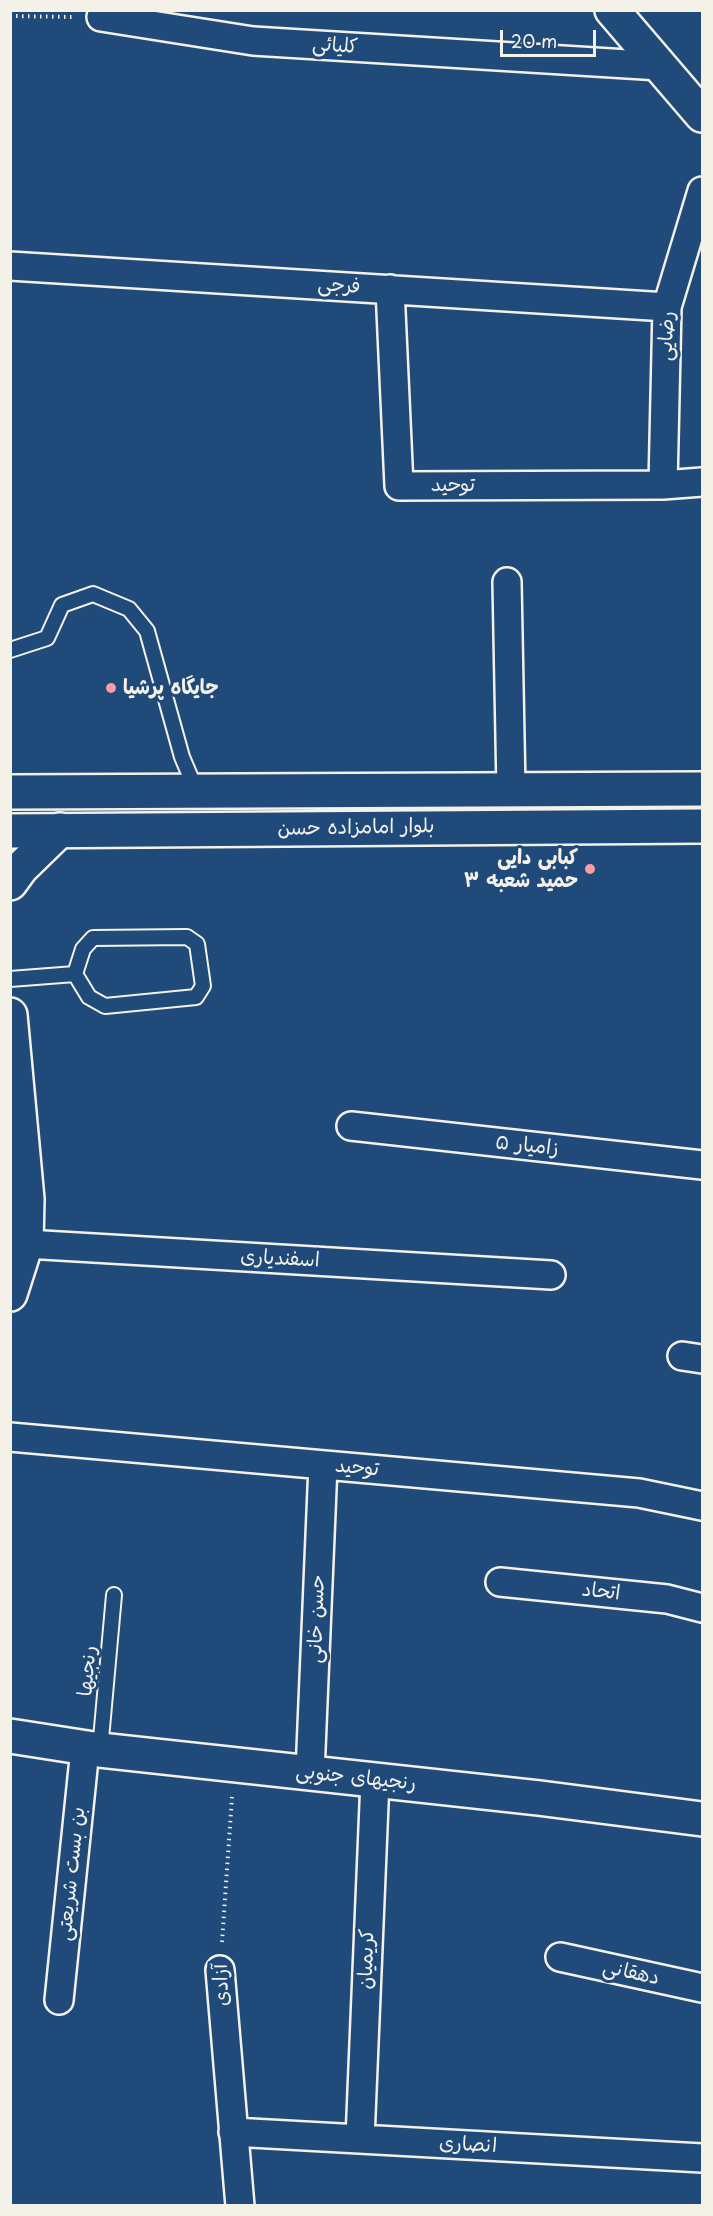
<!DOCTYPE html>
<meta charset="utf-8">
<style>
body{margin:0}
#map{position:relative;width:713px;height:2216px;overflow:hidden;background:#1f4a7a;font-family:"Playpen Sans",sans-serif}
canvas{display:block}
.frame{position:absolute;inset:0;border:12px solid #f4f1e8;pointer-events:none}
.scale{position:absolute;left:500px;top:30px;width:96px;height:27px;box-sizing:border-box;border:3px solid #f4f1e8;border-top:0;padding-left:8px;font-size:18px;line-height:21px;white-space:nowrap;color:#f4f1e8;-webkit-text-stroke:4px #1f4a7a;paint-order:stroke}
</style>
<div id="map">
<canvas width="713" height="2216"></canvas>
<div class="frame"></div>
<div class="scale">20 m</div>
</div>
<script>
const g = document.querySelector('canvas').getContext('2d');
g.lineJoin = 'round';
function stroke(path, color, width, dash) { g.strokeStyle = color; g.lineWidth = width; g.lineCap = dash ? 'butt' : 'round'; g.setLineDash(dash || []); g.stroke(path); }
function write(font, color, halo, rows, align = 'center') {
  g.font = font + ' "Playpen Sans","Playpen Sans Arabic",sans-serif'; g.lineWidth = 6; g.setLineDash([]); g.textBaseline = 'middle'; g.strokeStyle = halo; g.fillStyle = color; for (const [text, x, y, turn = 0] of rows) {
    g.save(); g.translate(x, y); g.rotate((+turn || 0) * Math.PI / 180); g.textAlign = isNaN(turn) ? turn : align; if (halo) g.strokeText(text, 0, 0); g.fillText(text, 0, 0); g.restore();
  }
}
const service = new Path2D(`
 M 10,650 L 47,638 L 62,605 L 93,594 L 129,609 L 147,631 L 182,757 L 196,790
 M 187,937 L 197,944 L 203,986 L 196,997 L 105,1006 L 89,997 L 75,974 L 83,949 L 93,938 Z
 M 10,979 L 75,974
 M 100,1750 L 114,1595`);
const minor = new Path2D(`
 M 101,17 L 253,41 L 660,66
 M 10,266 L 667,307
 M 390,289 L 399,486 L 663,485 L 702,482
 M 663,485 L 667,307 L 702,191
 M 507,582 L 511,790
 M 351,1126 L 702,1165
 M 10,1240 L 26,1244 L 551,1275
 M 682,1356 L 702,1359
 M 10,1437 L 639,1493 L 702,1506
 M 500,1582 L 667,1599 L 702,1608
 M 310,1773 L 323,1465
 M 560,1957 L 702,1988
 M 220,1970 L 240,2206
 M 59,2000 L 85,1749
 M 233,2132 L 702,2158
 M 360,2139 L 375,1780`);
const tertiary = new Path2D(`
 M 612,10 L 702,115
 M 10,883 L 21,868 L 60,830
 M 10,1015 L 27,1199 L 26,1244 L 10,1294
 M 10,1736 L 100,1750 L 539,1798 L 702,1819`);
const secondary = new Path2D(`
 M 10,792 L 702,789
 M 10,831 L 702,826`);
stroke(service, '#f4f1e8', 18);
stroke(minor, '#f4f1e8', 32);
stroke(tertiary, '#f4f1e8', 38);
stroke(secondary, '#f4f1e8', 38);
stroke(new Path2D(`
 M 10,16 L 73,17
 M 222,1942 L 232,1797`), '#f4f1e8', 4, [1.5, 4.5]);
stroke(service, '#1f4a7a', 14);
stroke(minor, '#1f4a7a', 27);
stroke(tertiary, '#1f4a7a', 33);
stroke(secondary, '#1f4a7a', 33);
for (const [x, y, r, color] of [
 [111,688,6,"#ff9aa2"],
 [590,869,6,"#ff9aa2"]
]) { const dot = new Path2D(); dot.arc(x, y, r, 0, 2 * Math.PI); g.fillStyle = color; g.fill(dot); stroke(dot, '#1f4a7a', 2); }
write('20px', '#f4f1e8', '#1f4a7a', [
 ["کلیائی",335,46,4],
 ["فرجی",339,286,4],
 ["رضایی",667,336,-87],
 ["توحید",453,485],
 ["بلوار امامزاده حسن",356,828,-1],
 ["زامیار ۵",527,1146,6],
 ["اسفندیاری",280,1259,3],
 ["توحید",357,1468,5],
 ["اتحاد",601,1592,6],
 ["حسن خانی",317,1619,-88],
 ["رنجیها",88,1671,-85],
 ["رنجیهای جنوبی",356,1778,6],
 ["بن بست شریعتی",72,1874,-84],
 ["کریمیان",367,1959,-88],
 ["دهقانی",631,1973,12],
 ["آزادی",222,1985,-92],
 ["انصاری",468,2145,3]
]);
write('bold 20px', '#f4f1e8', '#1f4a7a', [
 ["جایگاه پرشیا",123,688],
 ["کبابی دایی",578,858,"right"],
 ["حمید شعبه ۳",578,881,"right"]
], 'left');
</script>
